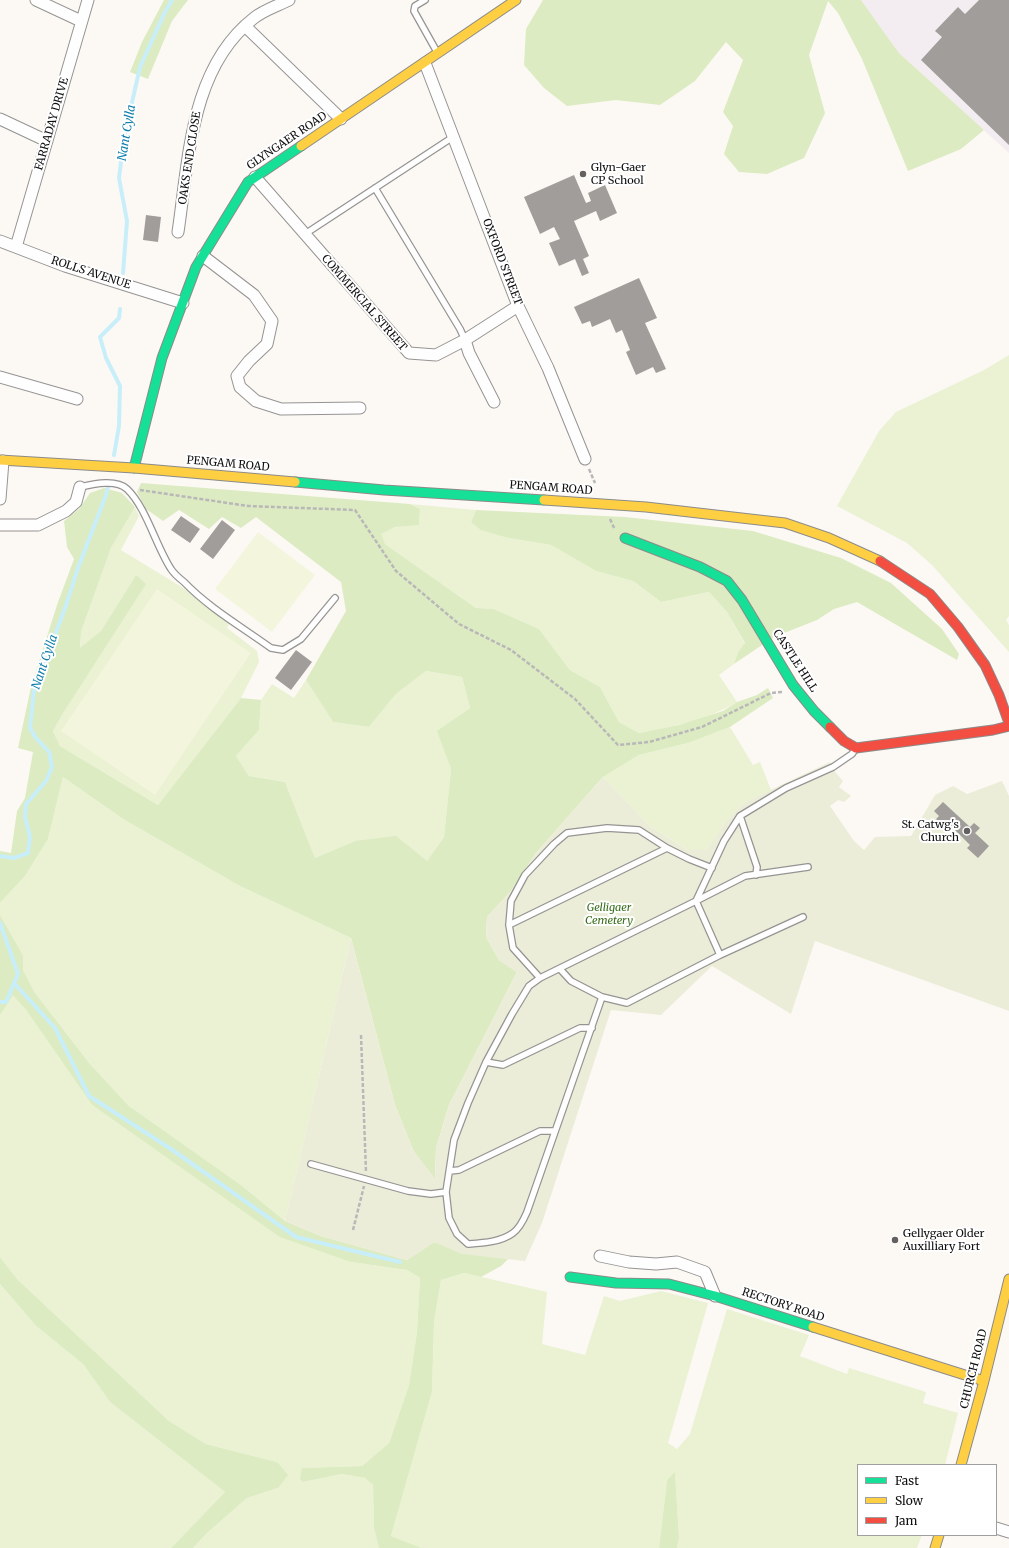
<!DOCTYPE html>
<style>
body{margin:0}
#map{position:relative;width:1009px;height:1548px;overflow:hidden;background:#fcf9f5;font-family:Merriweather,serif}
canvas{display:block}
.legend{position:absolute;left:857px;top:1464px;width:140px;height:72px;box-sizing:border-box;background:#fff;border:1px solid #9f9f9f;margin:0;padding:5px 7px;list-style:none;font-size:12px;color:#0f0f0f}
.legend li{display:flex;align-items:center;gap:8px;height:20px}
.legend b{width:20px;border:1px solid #9f9f9f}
</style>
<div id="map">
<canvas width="1009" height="1548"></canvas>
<ul class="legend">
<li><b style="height:5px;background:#16e098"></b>Fast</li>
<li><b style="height:5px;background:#ffcf43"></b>Slow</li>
<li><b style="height:5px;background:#f24e42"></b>Jam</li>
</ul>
</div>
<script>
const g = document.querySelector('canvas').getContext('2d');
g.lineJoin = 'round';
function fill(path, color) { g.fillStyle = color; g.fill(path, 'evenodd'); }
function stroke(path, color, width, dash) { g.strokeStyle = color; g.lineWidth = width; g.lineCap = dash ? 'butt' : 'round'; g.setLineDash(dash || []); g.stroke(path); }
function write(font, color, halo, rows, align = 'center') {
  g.font = font + ' Merriweather,serif'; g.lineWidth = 4; g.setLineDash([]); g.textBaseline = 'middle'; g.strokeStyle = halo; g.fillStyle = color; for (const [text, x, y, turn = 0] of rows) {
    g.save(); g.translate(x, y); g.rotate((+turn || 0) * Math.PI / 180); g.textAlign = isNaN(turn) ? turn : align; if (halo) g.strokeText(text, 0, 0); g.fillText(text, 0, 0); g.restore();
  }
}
fill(new Path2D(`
 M 861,0 L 1009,0 L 1009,153 L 899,53 Z`), '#f3edf1');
fill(new Path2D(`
 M 1009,355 L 1009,616 L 1006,620 L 1009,625 L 1009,652 L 932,565 L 907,543 L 837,506 L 879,431 L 896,412 L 984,370 Z
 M 410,504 L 476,510 L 471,522 L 509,538 L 551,545 L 596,571 L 633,581 L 661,602 L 709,592 L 727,612 L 745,644 L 738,652 L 734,664 L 719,675 L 737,702 C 707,720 672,727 639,733 L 619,722 L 600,687 L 570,670 L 539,629 L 494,609 L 476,608 L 385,544 L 380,534 L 395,527 L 419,524 L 420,509 Z
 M 135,507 L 139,516 L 121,550 L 180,586 L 230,622 L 227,628 L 257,651 L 259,662 L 241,698 L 158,805 L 60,746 L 53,731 L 136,575 L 101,631 L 80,649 L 81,632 L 111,548 Z
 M 426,671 L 462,677 L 470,708 L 438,731 L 451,769 L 444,837 L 427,861 L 355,841 L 315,858 L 285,782 L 249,776 L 236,756 L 259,730 L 261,700 L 272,684 L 294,698 L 306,680 L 333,722 L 369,727 L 396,694 Z
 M 730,727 L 753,765 L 760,762 L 771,790 L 745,802 L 726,821 L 706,850 L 688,850 L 650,826 L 603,777 L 639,755 L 688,743 Z
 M 63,777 L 123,819 L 240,886 L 351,938 L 285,1221 L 241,1185 L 129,1106 L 90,1064 L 35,993 L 23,970 L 23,955 L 0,915 L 0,903 L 25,876 L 48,839 Z
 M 13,994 L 26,1010 L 92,1105 L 158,1151 L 351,1262 L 407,1270 L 420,1278 L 417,1332 L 409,1385 L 389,1443 L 362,1466 L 302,1468 L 303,1482 L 342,1474 L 365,1478 L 373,1485 L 374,1528 L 379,1548 L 193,1548 L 206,1534 L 247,1498 L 278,1488 L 277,1462 L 206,1444 L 169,1421 L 18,1280 L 0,1257 L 0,1015 Z
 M 464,1273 L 547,1292 L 542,1344 L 585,1355 L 604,1296 L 620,1301 L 661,1291 L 708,1303 L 668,1443 L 677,1449 L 690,1434 L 727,1309 L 809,1335 L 800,1356 L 847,1374 L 849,1368 L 926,1392 L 923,1403 L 958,1413 L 945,1465 L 858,1465 L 858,1535 L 922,1535 L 917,1548 L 677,1548 L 679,1538 L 675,1473 L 667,1480 L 659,1548 L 422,1548 L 391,1536 L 432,1392 L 434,1322 L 441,1280 Z
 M 0,1284 L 36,1326 L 83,1364 L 110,1402 L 225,1492 L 171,1548 L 0,1548 Z`), '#eaf2d3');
fill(new Path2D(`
 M 164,0 L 188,0 L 172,21 L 148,79 L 130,72 L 142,42 Z
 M 543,0 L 861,0 L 899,53 L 984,130 L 961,149 L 908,171 L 862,59 L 838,13 L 828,1 L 809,55 L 825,113 L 804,158 L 767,174 L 739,172 L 724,154 L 733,126 L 723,112 L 743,60 L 726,42 L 695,81 L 660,105 L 616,100 L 567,106 L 544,88 L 524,65 L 526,29 Z
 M 141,483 L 410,504 L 420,509 L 419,525 L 395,527 L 381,534 L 385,544 L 476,608 L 494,609 L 539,629 L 570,670 L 600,687 L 619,722 L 639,733 L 679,725 L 723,711 L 737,702 L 757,695 L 768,688 L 773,698 L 730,727 L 688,743 L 639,755 L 603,777 L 536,853 L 511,891 L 487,917 L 486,937 L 499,960 L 517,972 L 449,1105 L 436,1148 L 435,1179 L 414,1152 L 395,1105 L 351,938 L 240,886 L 123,819 L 63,777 L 48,839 L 25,876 L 0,903 L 0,851 L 11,853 L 17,811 L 25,798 L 33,752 L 18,748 L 31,687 L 57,605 L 74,559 L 67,547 L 64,521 L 79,509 L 90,493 L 104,488 L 122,493 L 135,507 L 111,548 L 81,632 L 80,648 L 101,631 L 136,575 L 146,584 L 63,713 L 53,731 L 60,746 L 158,805 L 241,698 L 261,700 L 259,730 L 236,756 L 249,776 L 285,782 L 315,858 L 355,841 L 396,836 L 427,861 L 444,837 L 451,769 L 437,731 L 470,708 L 462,677 L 426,671 L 396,694 L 369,727 L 333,722 L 306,680 L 346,611 L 341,582 L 256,517 L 241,528 L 222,517 L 209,529 L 179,510 L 163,521 L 146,509 L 137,492 Z
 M 476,510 L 625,517 L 753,531 L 841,558 L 891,583 L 942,629 L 959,654 L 957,660 L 857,602 L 834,609 L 817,620 L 774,637 L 734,664 L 738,652 L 745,643 L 727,612 L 709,592 L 661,602 L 633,581 L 596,571 L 551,545 L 509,538 L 481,530 L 471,522 Z
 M 0,915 L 23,955 L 23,970 L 35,993 L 90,1064 L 129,1106 L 241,1185 L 285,1221 L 321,1236 L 407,1260 L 434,1242 L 508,1259 L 501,1266 L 481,1277 L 464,1273 L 441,1280 L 434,1322 L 432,1392 L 391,1536 L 422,1548 L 379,1548 L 374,1528 L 373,1485 L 365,1478 L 342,1474 L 303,1482 L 300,1479 L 302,1468 L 362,1466 L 389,1443 L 409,1385 L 417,1332 L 420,1278 L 407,1270 L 351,1262 L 280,1237 L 92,1105 L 26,1010 L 13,995 L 0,1015 Z
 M 0,1257 L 18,1280 L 169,1421 L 206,1444 L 277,1462 L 288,1475 L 278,1488 L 247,1498 L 206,1534 L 193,1548 L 171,1548 L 225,1492 L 110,1402 L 83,1364 L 36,1326 L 0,1284 Z
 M 675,1472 L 679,1538 L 677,1548 L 659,1548 L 667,1480 Z`), '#dcebc1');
fill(new Path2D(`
 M 830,762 L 835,772 L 843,781 L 839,787 L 851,796 L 844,802 L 838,800 L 830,806 L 854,841 L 864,850 L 875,837 L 911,836 L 935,795 L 953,786 L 967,794 L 1002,781 L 1009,796 L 1009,1011 L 815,941 L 791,1014 L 712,966 L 661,1015 L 611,1010 L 542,1223 L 525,1261 L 462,1254 L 434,1242 L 407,1260 L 321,1236 L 285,1221 L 351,938 L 395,1105 L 414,1152 L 435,1179 L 436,1148 L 449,1105 L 517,972 L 499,960 L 486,937 L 487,917 L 511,891 L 536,853 L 603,777 L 650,826 L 688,850 L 706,850 L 726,821 L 745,802 Z`), '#ecedd8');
fill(new Path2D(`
 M 258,532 L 315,575 L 272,632 L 215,589 Z
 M 157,589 L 251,653 L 155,795 L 61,731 Z`), '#f3f6dd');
stroke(new Path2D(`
 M 123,273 L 127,221 L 119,178 L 124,138 L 140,67 L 164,14 L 172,0
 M 114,455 L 119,426 L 120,386 L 106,358 L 100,337 L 119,318 L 120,309
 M 0,856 L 14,858 L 28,853 L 30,837 L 25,817 L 26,804 L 46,781 L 52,767 L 49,752 L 36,738 L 30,728 L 34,691 L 65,608 L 78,568 L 106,495 L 109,482
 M 0,923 L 18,974 L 6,1002 L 0,1002
 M 14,983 L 55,1028 L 89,1096 L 171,1149 L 296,1237 L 400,1262`), '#c8eef9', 4);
fill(new Path2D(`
 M 979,0 L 1009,0 L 1009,145 L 921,60 L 942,37 L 935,31 L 958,7 L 965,14 Z
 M 574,175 L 586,203 L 591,201 L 588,193 L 605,185 L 617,213 L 600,221 L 596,211 L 574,221 L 589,256 L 583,259 L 589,273 L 582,276 L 575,259 L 559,266 L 549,243 L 560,239 L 554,227 L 540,234 L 524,197 Z
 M 146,215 L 161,217 L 158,242 L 143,240 Z
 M 639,278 L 657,318 L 645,323 L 666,369 L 656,373 L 653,367 L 636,375 L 626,352 L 630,350 L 622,330 L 616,333 L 610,319 L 592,327 L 590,321 L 582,324 L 574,307 Z
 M 181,516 L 200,529 L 190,543 L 171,530 Z
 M 222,520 L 235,530 L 213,559 L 200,549 Z
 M 296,650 L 312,662 L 291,690 L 275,678 Z
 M 943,802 L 970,827 L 974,823 L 980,828 L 975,833 L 989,846 L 978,858 L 967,848 L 970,845 L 948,823 L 945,827 L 936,819 L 939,816 L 934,811 Z`), '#a09d9a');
const lane = new Path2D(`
 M 425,0 L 415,6 L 414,11 L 437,52
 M 375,188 L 460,329 L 465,340
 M 305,234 L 453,137
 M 80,487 C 94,484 116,479 127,489 C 146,507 156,546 171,569 C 174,574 179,578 184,582 C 209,608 242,627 271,648 L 283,650 L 301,639 L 335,598
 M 740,816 L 757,867 L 756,875
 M 667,848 L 689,859 L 712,868
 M 803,917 L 720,955 L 627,1003 L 602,997 L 527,1212 C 524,1219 520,1228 513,1233 C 501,1242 483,1243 468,1244 L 457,1234 L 449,1218 L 446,1192 L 454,1140 L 468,1103 L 486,1062 L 512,1014 L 529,986 L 540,978 L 696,901 L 724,841 L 740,816 L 786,788 L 833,767 L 852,754 L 856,748
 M 509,925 L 667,848 L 639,830 L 607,828 L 567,833 L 554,844 L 525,875 L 511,901 L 509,925 L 513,948 L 540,978
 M 720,955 L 696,901 L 745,876 L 808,867
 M 560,969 L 571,981 L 602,997
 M 486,1062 L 503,1065 L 580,1028 L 592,1028
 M 311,1164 L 408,1191 L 431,1194 L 446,1192
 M 450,1171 L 459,1170 L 540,1131 L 555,1131`);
const street = new Path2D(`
 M 36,0 L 81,21
 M 245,26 L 341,119
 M 425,63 L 518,306 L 548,368 L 585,459
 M 0,119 L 47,141
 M 255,177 L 409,353 L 436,355 L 465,340 L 518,306
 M 178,232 C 189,159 190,68 254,18 C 264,10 277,6 289,0
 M 0,241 L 65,266 L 183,303
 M 16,247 L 88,0
 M 203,256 L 254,295 L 272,321 L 267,344 L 249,361 L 237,376 L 240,387 L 256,401 L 281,409 L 360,408
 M 465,340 L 469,353 L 494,402
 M 0,377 L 77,399
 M 0,499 L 3,461
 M 0,525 L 38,525 L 66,511 L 76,502 L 80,487
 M 600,1256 L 629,1262 L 656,1264 L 677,1262 L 705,1272 L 715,1296
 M 996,1528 L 1009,1532`);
const fast = new Path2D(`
 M 134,468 L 162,358 L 196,267 L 248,182 L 301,146
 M 295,482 L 384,490 L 544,500
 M 625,538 L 700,567 L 727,581 L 742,600 L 793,685 L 814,711 L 830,727
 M 570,1277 L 616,1283 L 669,1284 L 715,1296 L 813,1327`);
const slow = new Path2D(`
 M 301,146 L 516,0
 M 0,460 L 134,468 L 295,482
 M 544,500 L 646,507 L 785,523 L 829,538 L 880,561
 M 813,1327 L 984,1381
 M 961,1465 L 984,1381 L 1009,1279
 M 935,1548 L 939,1535`);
const jam = new Path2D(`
 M 880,561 L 930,594 L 958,627 L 985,665 L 999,695 L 1009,723
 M 830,727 L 844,741 L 856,748 L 993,730 L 1009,726`);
stroke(lane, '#969493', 8);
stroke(street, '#969493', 13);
stroke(fast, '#8c8b89', 11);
stroke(slow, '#8c8b89', 11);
stroke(jam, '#8c8b89', 11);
stroke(new Path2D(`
 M 589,469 L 595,483
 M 140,490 L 248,506 L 355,510 L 396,571 L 459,624 L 511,650 L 575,699 L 618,745 L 649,742 L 702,727 L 771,693 L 782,692
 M 610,519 L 615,530
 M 361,1035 L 366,1172
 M 353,1230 L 364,1186`), '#b9b8b8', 2.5, [4, 2]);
stroke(lane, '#fffefe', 5.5);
stroke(street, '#fffefe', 11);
stroke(fast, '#16e098', 9);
stroke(slow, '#ffcf43', 9);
stroke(jam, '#f24e42', 9);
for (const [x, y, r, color] of [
 [583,174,4,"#626160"],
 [967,831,4,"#626160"],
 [895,1240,4,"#626160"]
]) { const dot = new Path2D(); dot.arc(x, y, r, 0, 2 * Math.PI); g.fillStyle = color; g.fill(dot); stroke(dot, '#fff', 1.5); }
write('11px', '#0f0f0f', '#fff', [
 ["FARRADAY DRIVE",52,124,-74],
 ["GLYNGAER ROAD",287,141,-34],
 ["OAKS END CLOSE",190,158,-81],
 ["OXFORD STREET",502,262,69],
 ["ROLLS AVENUE",91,273,18],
 ["COMMERCIAL STREET",364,303,49],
 ["PENGAM ROAD",228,464,5],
 ["PENGAM ROAD",551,488,4],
 ["CASTLE HILL",795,661,57],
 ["RECTORY ROAD",783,1305,18],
 ["CHURCH ROAD",974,1369,-76]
]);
write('11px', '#0f0f0f', '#fff', [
 ["Glyn-Gaer",591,168],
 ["CP School",591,181],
 ["St. Catwg's",959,825,"right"],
 ["Church",959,838,"right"],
 ["Gellygaer Older",903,1234],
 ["Auxilliary Fort",903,1247]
], 'left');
write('italic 11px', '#376d1a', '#fff', [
 ["Gelligaer",609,908],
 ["Cemetery",609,921]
]);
write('italic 12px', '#0e7eac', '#fff', [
 ["Nant Cylla",127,133,-80],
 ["Nant Cylla",45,662,-71]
]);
</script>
